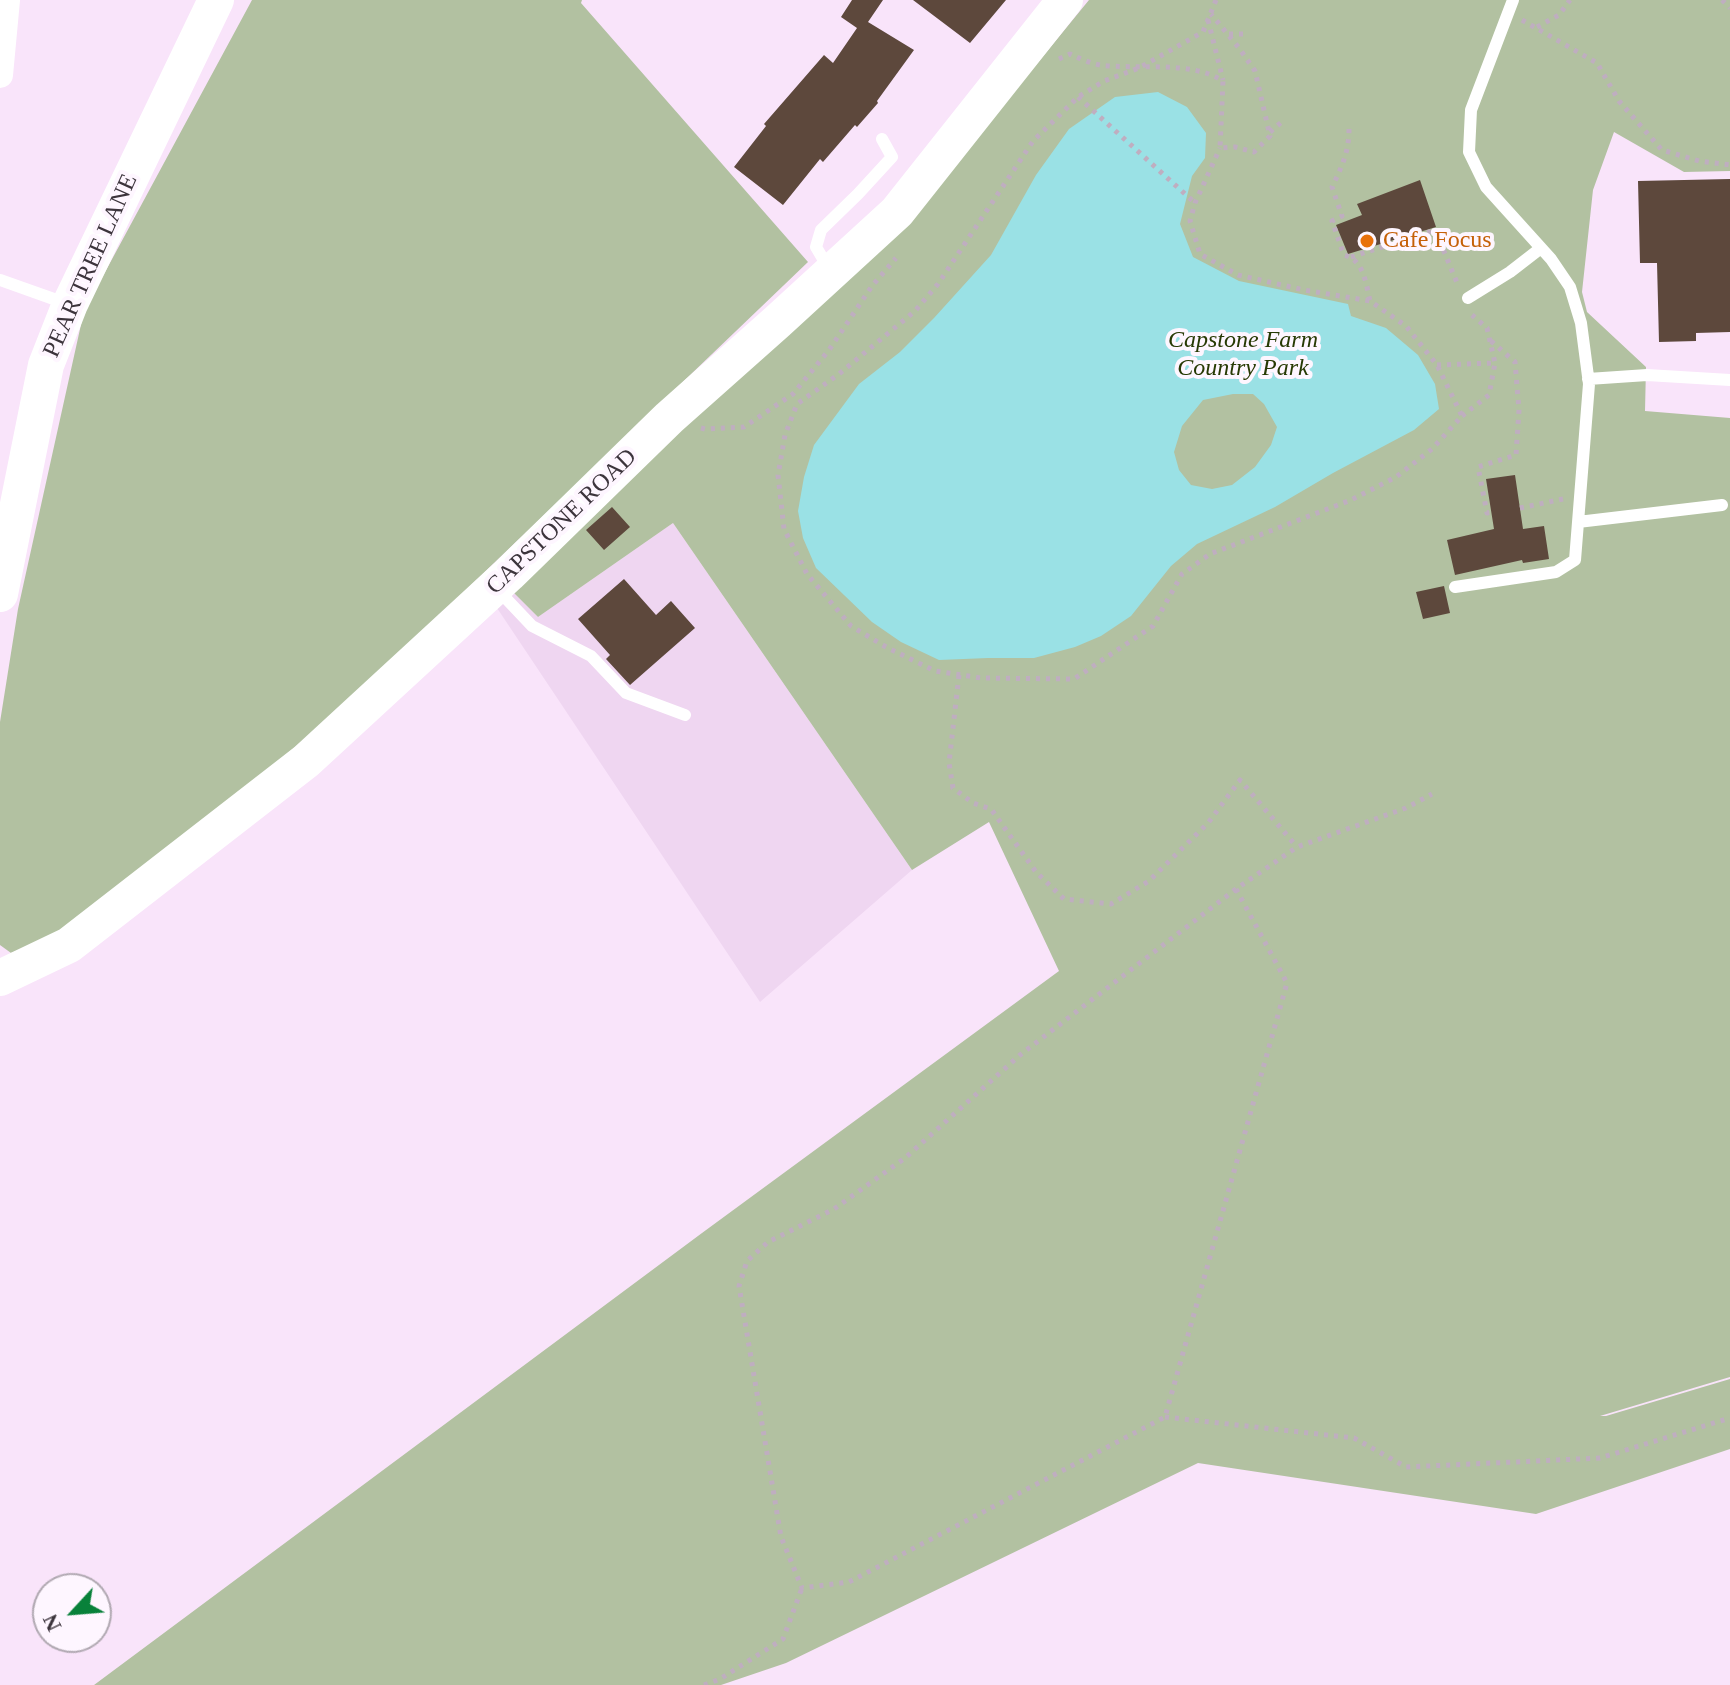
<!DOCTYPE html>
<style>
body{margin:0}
#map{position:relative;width:1730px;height:1685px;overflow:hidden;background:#f9e4fa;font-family:"Times New Roman",serif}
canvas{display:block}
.north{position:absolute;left:32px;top:1573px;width:80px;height:80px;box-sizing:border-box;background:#fef6ff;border:2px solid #b0a8b1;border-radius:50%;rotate:244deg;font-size:22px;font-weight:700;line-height:32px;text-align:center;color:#3c343c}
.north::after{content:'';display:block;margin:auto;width:28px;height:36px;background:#08813a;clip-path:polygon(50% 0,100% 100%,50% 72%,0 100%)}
</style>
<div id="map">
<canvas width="1730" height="1685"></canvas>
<div class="north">N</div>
</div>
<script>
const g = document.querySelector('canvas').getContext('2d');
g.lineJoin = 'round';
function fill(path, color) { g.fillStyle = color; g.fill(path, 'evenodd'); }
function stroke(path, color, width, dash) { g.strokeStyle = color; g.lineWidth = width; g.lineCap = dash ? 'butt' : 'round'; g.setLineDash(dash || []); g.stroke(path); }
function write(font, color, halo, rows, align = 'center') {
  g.font = font + ' "Times New Roman",serif'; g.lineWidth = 8; g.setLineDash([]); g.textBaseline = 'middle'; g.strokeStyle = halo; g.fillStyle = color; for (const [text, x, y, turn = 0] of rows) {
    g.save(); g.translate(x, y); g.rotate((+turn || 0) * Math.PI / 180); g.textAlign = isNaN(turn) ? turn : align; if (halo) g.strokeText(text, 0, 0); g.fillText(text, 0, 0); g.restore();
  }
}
fill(new Path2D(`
 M 673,523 L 912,870 L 760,1002 L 491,599 L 505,584 L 538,617 Z`), '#efd6f1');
fill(new Path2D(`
 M 252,0 L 582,0 L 581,3 L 808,262 L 348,703 L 82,924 L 11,953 L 0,945 L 0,722 L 18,609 L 84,311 Z
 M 1089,0 L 1730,0 L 1730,171 L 1684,172 L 1614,132 L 1593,190 L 1582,292 L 1587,312 L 1646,367 L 1645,411 L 1730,418 L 1730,1377 L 1600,1416 L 1606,1416 L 1730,1379 L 1730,1449 L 1536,1514 L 1198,1463 L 786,1663 L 721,1685 L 94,1685 L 702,1233 L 1059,971 L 989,822 L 912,870 L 673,523 L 538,617 L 505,584 L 908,221 Z`), '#b2c1a1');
fill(new Path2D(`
 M 1158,92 L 1187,107 L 1206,133 L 1205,158 L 1192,176 L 1180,224 L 1193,257 L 1239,281 L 1348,304 L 1351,316 L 1386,328 L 1418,355 L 1435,384 L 1439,409 L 1414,430 L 1333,473 L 1275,507 L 1197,544 L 1171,566 L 1131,616 L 1101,636 L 1075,647 L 1034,658 L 988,658 L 939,660 L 901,642 L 872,622 L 816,568 L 803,538 L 798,511 L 804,477 L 814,445 L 859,384 L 900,352 L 934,318 L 991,255 L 1036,175 L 1069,129 L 1115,97 ZM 1233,394 L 1253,394 L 1264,404 L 1277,427 L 1271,445 L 1255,467 L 1232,485 L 1212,489 L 1191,485 L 1179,470 L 1174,452 L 1182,426 L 1203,400 Z`), '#9ae1e5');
fill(new Path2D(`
 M 852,0 L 883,0 L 868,22 L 914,50 L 877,101 L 878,103 L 857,127 L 855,125 L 823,162 L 820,159 L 783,205 L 734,167 L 766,126 L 764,124 L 824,55 L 833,63 L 857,28 L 841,17 Z
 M 913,0 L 1006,0 L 970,43 Z
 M 1730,179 L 1730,332 L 1696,333 L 1696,341 L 1659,342 L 1657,263 L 1640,263 L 1638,181 Z
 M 1420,180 L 1436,227 L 1348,254 L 1336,225 L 1362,215 L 1357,204 Z
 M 1515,475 L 1523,529 L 1544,526 L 1549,559 L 1523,563 L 1522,560 L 1455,575 L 1447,540 L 1494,529 L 1486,479 Z
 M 612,507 L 630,527 L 604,550 L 586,530 Z
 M 624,579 L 656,615 L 671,601 L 695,628 L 630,685 L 606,659 L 610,655 L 578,619 Z
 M 1444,586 L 1450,613 L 1423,619 L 1416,592 Z`), '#5d483c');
stroke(new Path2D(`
 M 1216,0 L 1203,32 L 1139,68 L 1104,81 L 1078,97 L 1033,141 L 938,284 L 915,311 L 839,374 L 797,404 L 785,435 L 778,475 L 784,529 L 807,574 L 851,626 L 886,647 L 935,671 L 981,678 L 1074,679 L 1153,626 L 1182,574 L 1210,554 L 1351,500 L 1396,477 L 1432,449 L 1462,416 L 1437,365 L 1406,326 L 1370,301 L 1304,290 L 1238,275 L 1200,254 L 1190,221 L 1195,203 L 1220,148
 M 1722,0 L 1730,8
 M 1208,20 L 1223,80
 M 1522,20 L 1597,63 L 1619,101 L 1662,150 L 1699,161 L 1730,165
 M 1537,27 L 1559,15 L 1570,0
 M 1229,34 L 1246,34
 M 1059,59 L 1070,54 C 1079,58 1089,63 1100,65 C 1137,70 1191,60 1223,81 L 1220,148 L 1235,147 L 1254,152 L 1270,136 L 1255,71 L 1239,48 L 1211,14
 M 1078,97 L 1195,203
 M 1349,129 C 1349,151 1342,167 1332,187 L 1342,216 L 1332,221 L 1344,255 C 1364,260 1366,284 1370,301
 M 1270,132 L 1284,120
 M 1351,257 L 1435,230 L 1458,285
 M 1491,341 L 1515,362 L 1519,410 L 1516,455 L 1478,467 L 1487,513 L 1491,512
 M 1437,365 L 1495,363 L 1487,328 L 1472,315
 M 1462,416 L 1489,395 L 1495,363
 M 701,428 L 705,429 L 744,427 L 793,394 L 829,350 L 872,286 L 896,258
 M 1520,508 L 1563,499
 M 959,675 L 949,763 L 953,788 L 973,803 L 991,809 L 1036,872 L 1064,899 L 1111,904 L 1149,881 L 1208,823 L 1240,780 L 1297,847
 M 1236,889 L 1287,983 L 1165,1417 L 849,1582 L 802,1588 L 781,1537 L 739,1286 L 747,1261 L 768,1242 L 834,1209 L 905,1158 L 1020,1055 L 1236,889 L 1297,847 L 1406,808 L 1432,794
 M 1165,1417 L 1354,1438 L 1406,1467 L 1600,1458 L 1730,1418
 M 704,1685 L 720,1679 L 783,1639 L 802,1588`), '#bfaec0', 5, [4, 6]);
stroke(new Path2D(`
 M 829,269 L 816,247 L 821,230 L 858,194 L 892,157 L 882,139
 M 0,280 L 65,303
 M 1468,298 L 1510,272 L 1541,248
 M 1588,379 L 1647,375 L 1730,380
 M 1578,522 L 1722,505
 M 1455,587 L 1556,572 L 1575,560 L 1589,384 L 1581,323 L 1570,287 L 1551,259 L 1486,187 L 1469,152 L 1471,110 L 1513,0
 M 497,589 L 532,626 L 591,656 L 626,693 L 685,715`), '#fff', 12);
stroke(new Path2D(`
 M 0,75 L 7,0`), '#fff', 26);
stroke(new Path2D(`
 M 0,594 L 46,365 L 70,304 L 216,0
 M 0,978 L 69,945 L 306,761 L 509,574 L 669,418 L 777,322 L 897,212 L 1065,0`), '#fff', 36);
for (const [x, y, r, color] of [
 [1367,241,8,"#e8710a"]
]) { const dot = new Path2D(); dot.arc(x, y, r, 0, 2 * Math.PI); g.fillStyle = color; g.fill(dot); stroke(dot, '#fef6ff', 3); }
write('24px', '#c56008', '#fef6ff', [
 ["Cafe Focus",1383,241]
], 'left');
write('24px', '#3c343c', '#fef6ff', [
 ["PEAR TREE LANE",91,266,-66],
 ["CAPSTONE ROAD",562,522,-44]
]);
write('italic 24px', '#273a04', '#fef6ff', [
 ["Capstone Farm",1243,341],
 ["Country Park",1243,369]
]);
</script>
